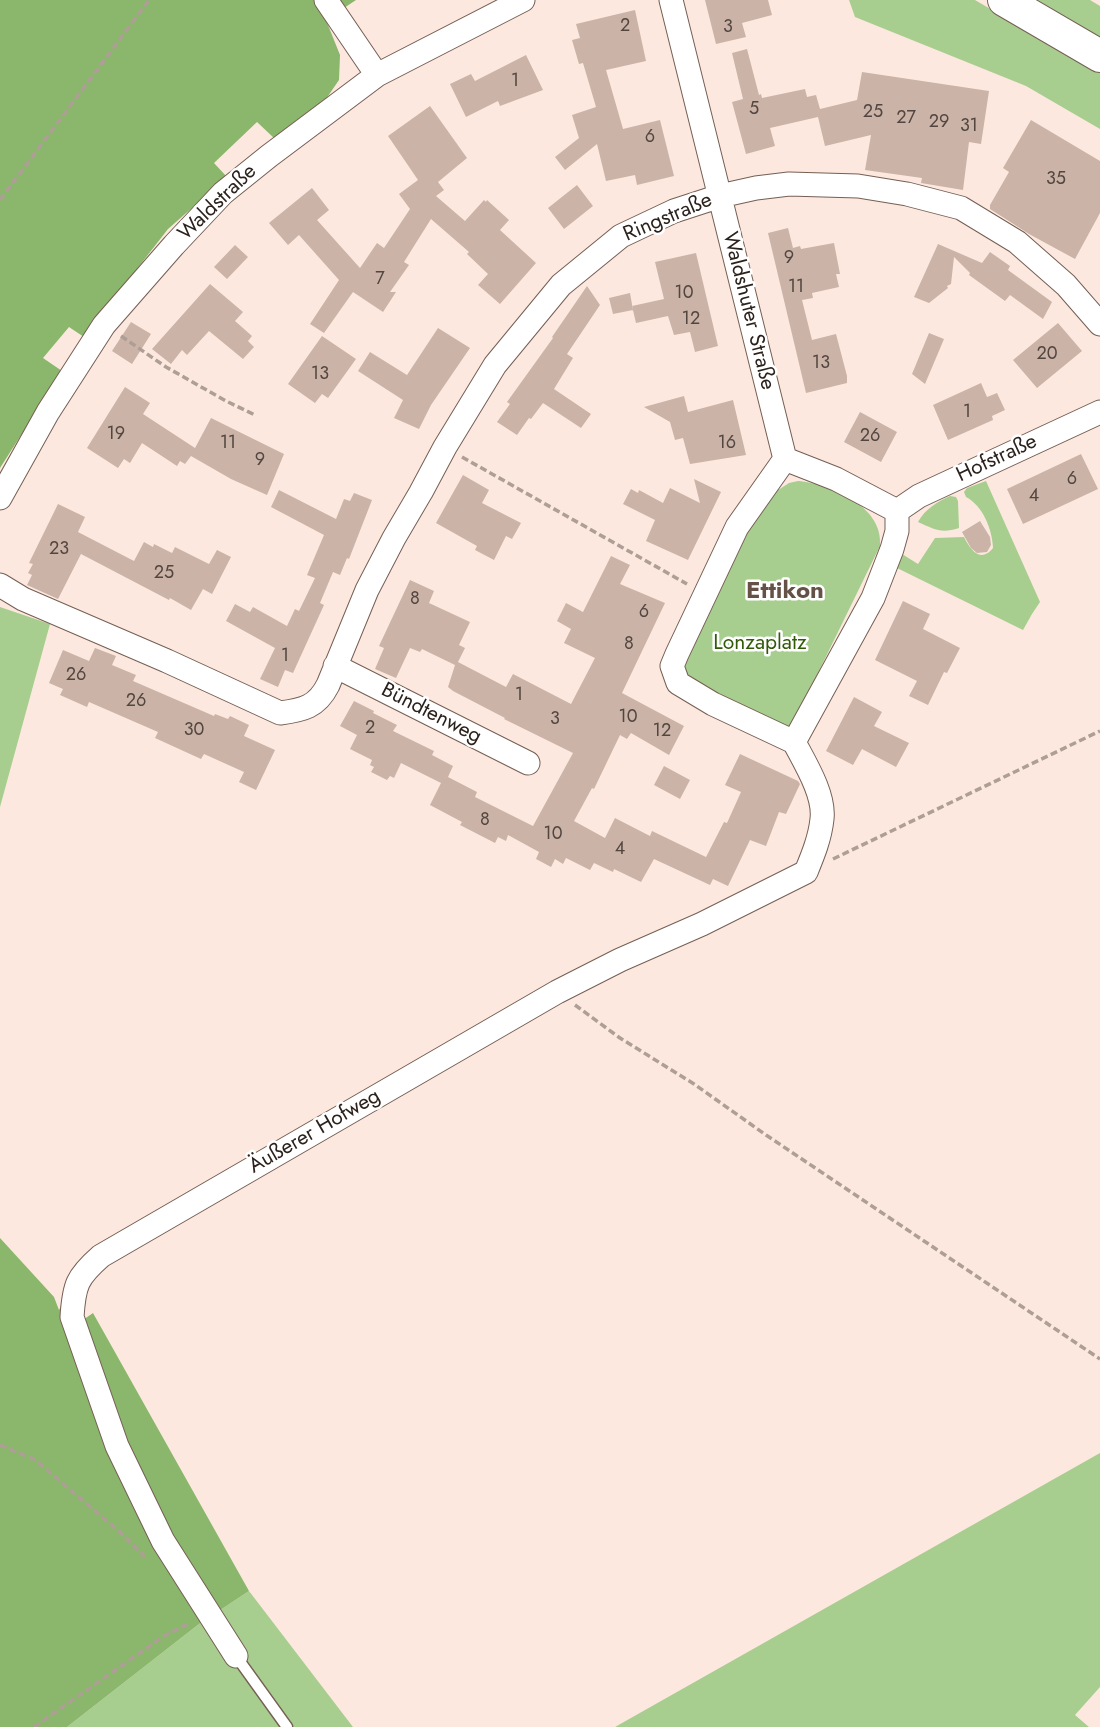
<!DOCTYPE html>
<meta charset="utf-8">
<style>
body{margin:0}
canvas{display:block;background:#fce8de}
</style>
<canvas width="1100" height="1727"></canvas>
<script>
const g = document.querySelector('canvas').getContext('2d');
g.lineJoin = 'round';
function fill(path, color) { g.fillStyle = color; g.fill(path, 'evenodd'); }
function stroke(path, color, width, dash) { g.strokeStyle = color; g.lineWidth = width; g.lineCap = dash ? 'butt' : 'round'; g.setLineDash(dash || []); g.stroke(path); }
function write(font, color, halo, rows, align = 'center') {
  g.font = font + ' Jost,sans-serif'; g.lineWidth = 5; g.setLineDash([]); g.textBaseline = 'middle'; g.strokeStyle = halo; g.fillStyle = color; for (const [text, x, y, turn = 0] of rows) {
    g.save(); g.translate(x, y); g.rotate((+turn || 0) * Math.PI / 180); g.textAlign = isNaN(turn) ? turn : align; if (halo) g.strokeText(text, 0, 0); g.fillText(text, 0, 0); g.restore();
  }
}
fill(new Path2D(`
 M 849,0 L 975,0 L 1100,73 L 1100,129 L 1026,86 L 855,17 Z
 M 1027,0 L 1090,0 L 1100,6 L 1100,43 Z
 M 798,481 C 830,484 884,506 880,546 L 794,722 L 790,726 L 784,728 L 687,682 L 680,658 L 744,536 L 772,494 L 789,483 Z
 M 986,481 L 1040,602 L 1032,614 L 1023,630 L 897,568 L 902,554 L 918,564 L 935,538 L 964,537 C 970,549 980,564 993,548 C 992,529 983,506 966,497 L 964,492 L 967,488 Z
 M 950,496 L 956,497 L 958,501 L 959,528 C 941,534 934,529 918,522 C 925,509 937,502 950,496 Z
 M 0,607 L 50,624 L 0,807 Z
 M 1100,1453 L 1100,1687 L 1075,1715 L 1089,1727 L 615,1727 Z
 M 249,1591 L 353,1727 L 67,1727 L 199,1624 Z`), '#a7ce8f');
fill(new Path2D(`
 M 0,0 L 356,0 L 326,20 L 340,55 L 339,80 L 326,99 L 275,139 L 257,122 L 214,163 L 227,177 L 168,229 L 84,337 L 69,327 L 43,358 L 62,371 L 0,468 Z
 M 0,1238 L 54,1297 L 59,1310 L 62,1304 L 80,1322 L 93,1313 L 249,1591 L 199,1624 L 67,1727 L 0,1727 Z`), '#8ab76c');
fill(new Path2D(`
 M 705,0 L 768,0 L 772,15 L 742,23 L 746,37 L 716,44 Z
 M 635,10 L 646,61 L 606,70 L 623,129 L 660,120 L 674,176 L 637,185 L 635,175 L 606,181 L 597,144 L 565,170 L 555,157 L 579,138 L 572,115 L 596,107 L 583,63 L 579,64 L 572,40 L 580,38 L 576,24 Z
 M 747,49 L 759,95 L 761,94 L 762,98 L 805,89 L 807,97 L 816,95 L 820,109 L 857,100 L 862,72 L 989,91 L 981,144 L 969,142 L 963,190 L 921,183 L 922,178 L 865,170 L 871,135 L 825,146 L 818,117 L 770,128 L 775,146 L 746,154 L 732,102 L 743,99 L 732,53 Z
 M 526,55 L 543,90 L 500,106 L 498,101 L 466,117 L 450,84 L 471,74 L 475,81 Z
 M 430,106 L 467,158 L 438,182 L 444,190 L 436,196 L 465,221 L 484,200 L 486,202 L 487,200 L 509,220 L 500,230 L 536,263 L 500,304 L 478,285 L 488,274 L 467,254 L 469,252 L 431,219 L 404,262 L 409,265 L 390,292 L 396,292 L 383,312 L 353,292 L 324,333 L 310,324 L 339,280 L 299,235 L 288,245 L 269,223 L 312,188 L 329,210 L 317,220 L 360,268 L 377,243 L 384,248 L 410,209 L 399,194 L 418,180 L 388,136 Z
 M 1031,120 L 1100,161 L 1100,213 L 1075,259 L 1029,234 L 990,209 L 990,205 L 1009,172 L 1003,168 Z
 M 577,185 L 593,206 L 564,229 L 548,208 Z
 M 788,228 L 793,248 L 800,246 L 801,249 L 834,243 L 840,274 L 836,274 L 839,287 L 812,293 L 813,298 L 802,300 L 812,340 L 836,334 L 847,376 L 847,383 L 806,393 L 768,233 Z
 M 938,244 L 982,263 L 990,252 L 1010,266 L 1008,270 L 1052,302 L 1043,319 L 1010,295 L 1005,301 L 969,275 L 970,273 L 954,257 L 951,284 L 947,286 L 948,288 L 929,303 L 914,297 Z
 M 235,245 L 248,257 L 227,279 L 214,267 Z
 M 696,253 L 718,346 L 695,352 L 690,332 L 674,335 L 668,316 L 636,323 L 632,306 L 664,299 L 655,262 Z
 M 210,284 L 243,312 L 235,321 L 252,336 L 248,341 L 254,347 L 243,359 L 209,331 L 187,355 L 182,350 L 171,364 L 152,349 Z
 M 587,286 L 600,305 L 567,354 L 573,358 L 554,389 L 591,414 L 581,428 L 543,403 L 531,419 L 529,418 L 517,435 L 497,422 L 510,404 L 507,402 L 553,338 L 552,337 Z
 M 630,293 L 633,310 L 613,314 L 609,298 Z
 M 131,322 L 151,334 L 132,364 L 112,351 Z
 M 1058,323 L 1082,351 L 1037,388 L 1013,360 Z
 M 438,328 L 470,348 L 431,405 L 419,429 L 394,418 L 403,400 L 358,371 L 370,352 L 407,375 Z
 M 929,333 L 944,339 L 925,384 L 912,374 Z
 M 322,336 L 356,359 L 328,398 L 322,394 L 315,403 L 288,384 Z
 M 981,383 L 987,397 L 997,393 L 1005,410 L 992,416 L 993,420 L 948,440 L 933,405 Z
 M 125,387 L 150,403 L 143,414 L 195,448 L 211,418 L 284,454 L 267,495 L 231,479 L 191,456 L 185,464 L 180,461 L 177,466 L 142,443 L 130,463 L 124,459 L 118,468 L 87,448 Z
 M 684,396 L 688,412 L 733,400 L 746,455 L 690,464 L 683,438 L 675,440 L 670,422 L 644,407 Z
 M 860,412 L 897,432 L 881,462 L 844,442 Z
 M 1081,454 L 1098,489 L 1023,524 L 1007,489 Z
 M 463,475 L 489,490 L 482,503 L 521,523 L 512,539 L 506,536 L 494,560 L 475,550 L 477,546 L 436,523 Z
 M 694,479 L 721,492 L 688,560 L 646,541 L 655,520 L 623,504 L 631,489 L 638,493 L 639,490 L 663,503 L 670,488 L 700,503 Z
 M 279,490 L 336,519 L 344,499 L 350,501 L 354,493 L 372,500 L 349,559 L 347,558 L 340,575 L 333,572 L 320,603 L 324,605 L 293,673 L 285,670 L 278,687 L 260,679 L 275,648 L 226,621 L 235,604 L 250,612 L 253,607 L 287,626 L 295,609 L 299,611 L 315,578 L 307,575 L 324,535 L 271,507 Z
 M 58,504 L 85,517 L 78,532 L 134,561 L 144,542 L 153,547 L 154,544 L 172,553 L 175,547 L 209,564 L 217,550 L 231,557 L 212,594 L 203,589 L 191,610 L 170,598 L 169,600 L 81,554 L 58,599 L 27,585 L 32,575 L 28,573 L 33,564 L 29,563 Z
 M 980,521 L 990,537 L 991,545 L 987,552 L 977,553 L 971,548 L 962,532 Z
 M 611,556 L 630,565 L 620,584 L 665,603 L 622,693 L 684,726 L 669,755 L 631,733 L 627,739 L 620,735 L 594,789 L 592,788 L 574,821 L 605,838 L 615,818 L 650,836 L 652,831 L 706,857 L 724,822 L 727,823 L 741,792 L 725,785 L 740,754 L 798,781 L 800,784 L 786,814 L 779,812 L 766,846 L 750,840 L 728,886 L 713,879 L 710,885 L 654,859 L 641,882 L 614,869 L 613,872 L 594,863 L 590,870 L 566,858 L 563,864 L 555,859 L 551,867 L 536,859 L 539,852 L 508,835 L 506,841 L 498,837 L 495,843 L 460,825 L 462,822 L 430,805 L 441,783 L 401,763 L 394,778 L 390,776 L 387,780 L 371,772 L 374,767 L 370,765 L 372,760 L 350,749 L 357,735 L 340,726 L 354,701 L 374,711 L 373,713 L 397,725 L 393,731 L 434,751 L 432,755 L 453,766 L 448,777 L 477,792 L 475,797 L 533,826 L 573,753 L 504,719 L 505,718 L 453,691 L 448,687 L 455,665 L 422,649 L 420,652 L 410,648 L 396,678 L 375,669 L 384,648 L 379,646 L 410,580 L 434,591 L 429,603 L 470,622 L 459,645 L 465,648 L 458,662 L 506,687 L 513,674 L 571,704 L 595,658 L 564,643 L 571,629 L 557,621 L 566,603 L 583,612 Z
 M 903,601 L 930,614 L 923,629 L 960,648 L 947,673 L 944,672 L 928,705 L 909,696 L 917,681 L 875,660 Z
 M 95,648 L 116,656 L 112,665 L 136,675 L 133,681 L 214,716 L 215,714 L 228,719 L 230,716 L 249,725 L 244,736 L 275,750 L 256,790 L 239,782 L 244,772 L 204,754 L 201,759 L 155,738 L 158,732 L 89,702 L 87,707 L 60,695 L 63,689 L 49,683 L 63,650 L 89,661 Z
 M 854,697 L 882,712 L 874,726 L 909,743 L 896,767 L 862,749 L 853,765 L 826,751 Z
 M 664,766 L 690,780 L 680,799 L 654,785 Z`), '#cbb3a7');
const service = new Path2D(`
 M 236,1656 L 287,1727`);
const minor = new Path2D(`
 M 326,0 L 377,75
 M 671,0 L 785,459
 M 785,459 L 737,527 L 677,654 L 672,666 L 678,683 L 713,704 L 794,742
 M 785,459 L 836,479 L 897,511
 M 0,498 L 48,412 L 104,325 L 174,245 L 223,193 L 269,156 L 377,75 L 523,0
 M 897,511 L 919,496 L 1100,412
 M 0,585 L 23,599 L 167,661 L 280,713 C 303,710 317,707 328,685 L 367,590 L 394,538 L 421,492 L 445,447 L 495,365 L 561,285 L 621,236 L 674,211 L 720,196 L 756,188 L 789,184 L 858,186 L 907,194 L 961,208 L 1017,242 L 1066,285 L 1100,324
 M 335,666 L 528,763
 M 794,742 L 873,598 L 892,549 L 897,531 L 897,511
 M 236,1656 L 163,1541 L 117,1446 L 72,1317 C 74,1285 77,1277 101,1256 L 557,992 L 620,960 L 702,924 L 806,872 C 813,855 820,838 822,819 C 825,795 805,763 794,742`);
const secondary = new Path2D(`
 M 1004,0 L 1100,56`);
stroke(service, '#755f54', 13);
stroke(minor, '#755f54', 25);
stroke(secondary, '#755f54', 34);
stroke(new Path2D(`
 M 0,200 L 149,0
 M 121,336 L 166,367 L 226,401 L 255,415
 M 462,457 L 687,584
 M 833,859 L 1100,731
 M 575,1005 L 620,1038 L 694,1084 L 766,1135 L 1100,1359
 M 0,1445 L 34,1459 L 121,1533 L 145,1557
 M 34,1727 L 164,1636 L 190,1623`), '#ae9e96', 3.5, [7, 3.5]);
stroke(service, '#fff', 10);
stroke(minor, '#fff', 23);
stroke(secondary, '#fff', 32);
write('18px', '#534640', null, [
 ["2",625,27],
 ["3",728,28],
 ["1",515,82],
 ["5",754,110],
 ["25",873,113],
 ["27",906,119],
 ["29",939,123],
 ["31",969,127],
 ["6",650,138],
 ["35",1056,180],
 ["9",789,259],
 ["7",380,280],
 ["11",796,288],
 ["10",684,294],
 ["12",691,320],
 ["20",1047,355],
 ["13",821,364],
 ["13",320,375],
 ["1",967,413],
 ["19",116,435],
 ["26",870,437],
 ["11",228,444],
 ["16",727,444],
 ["9",260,461],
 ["6",1072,480],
 ["4",1034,497],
 ["23",59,550],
 ["25",164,574],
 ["8",415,600],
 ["6",644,613],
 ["8",629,645],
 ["1",285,657],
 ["26",76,676],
 ["1",519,696],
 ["26",136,702],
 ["10",628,718],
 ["3",555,720],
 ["2",370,729],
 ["30",194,731],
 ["12",662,732],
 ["8",485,821],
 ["10",553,835],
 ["4",620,850]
]);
write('21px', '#2b221d', '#fff', [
 ["Waldstraße",218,203,-44],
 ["Ringstraße",668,218,-23],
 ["Waldshuter Straße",748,311,76],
 ["Hofstraße",997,459,-25],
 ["Bündtenweg",431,714,27],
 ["Äußerer Hofweg",315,1132,-30]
]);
write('21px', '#315a08', '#fff', [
 ["Lonzaplatz",760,644]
]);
write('bold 24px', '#665147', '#fff', [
 ["Ettikon",785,592]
]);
</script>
